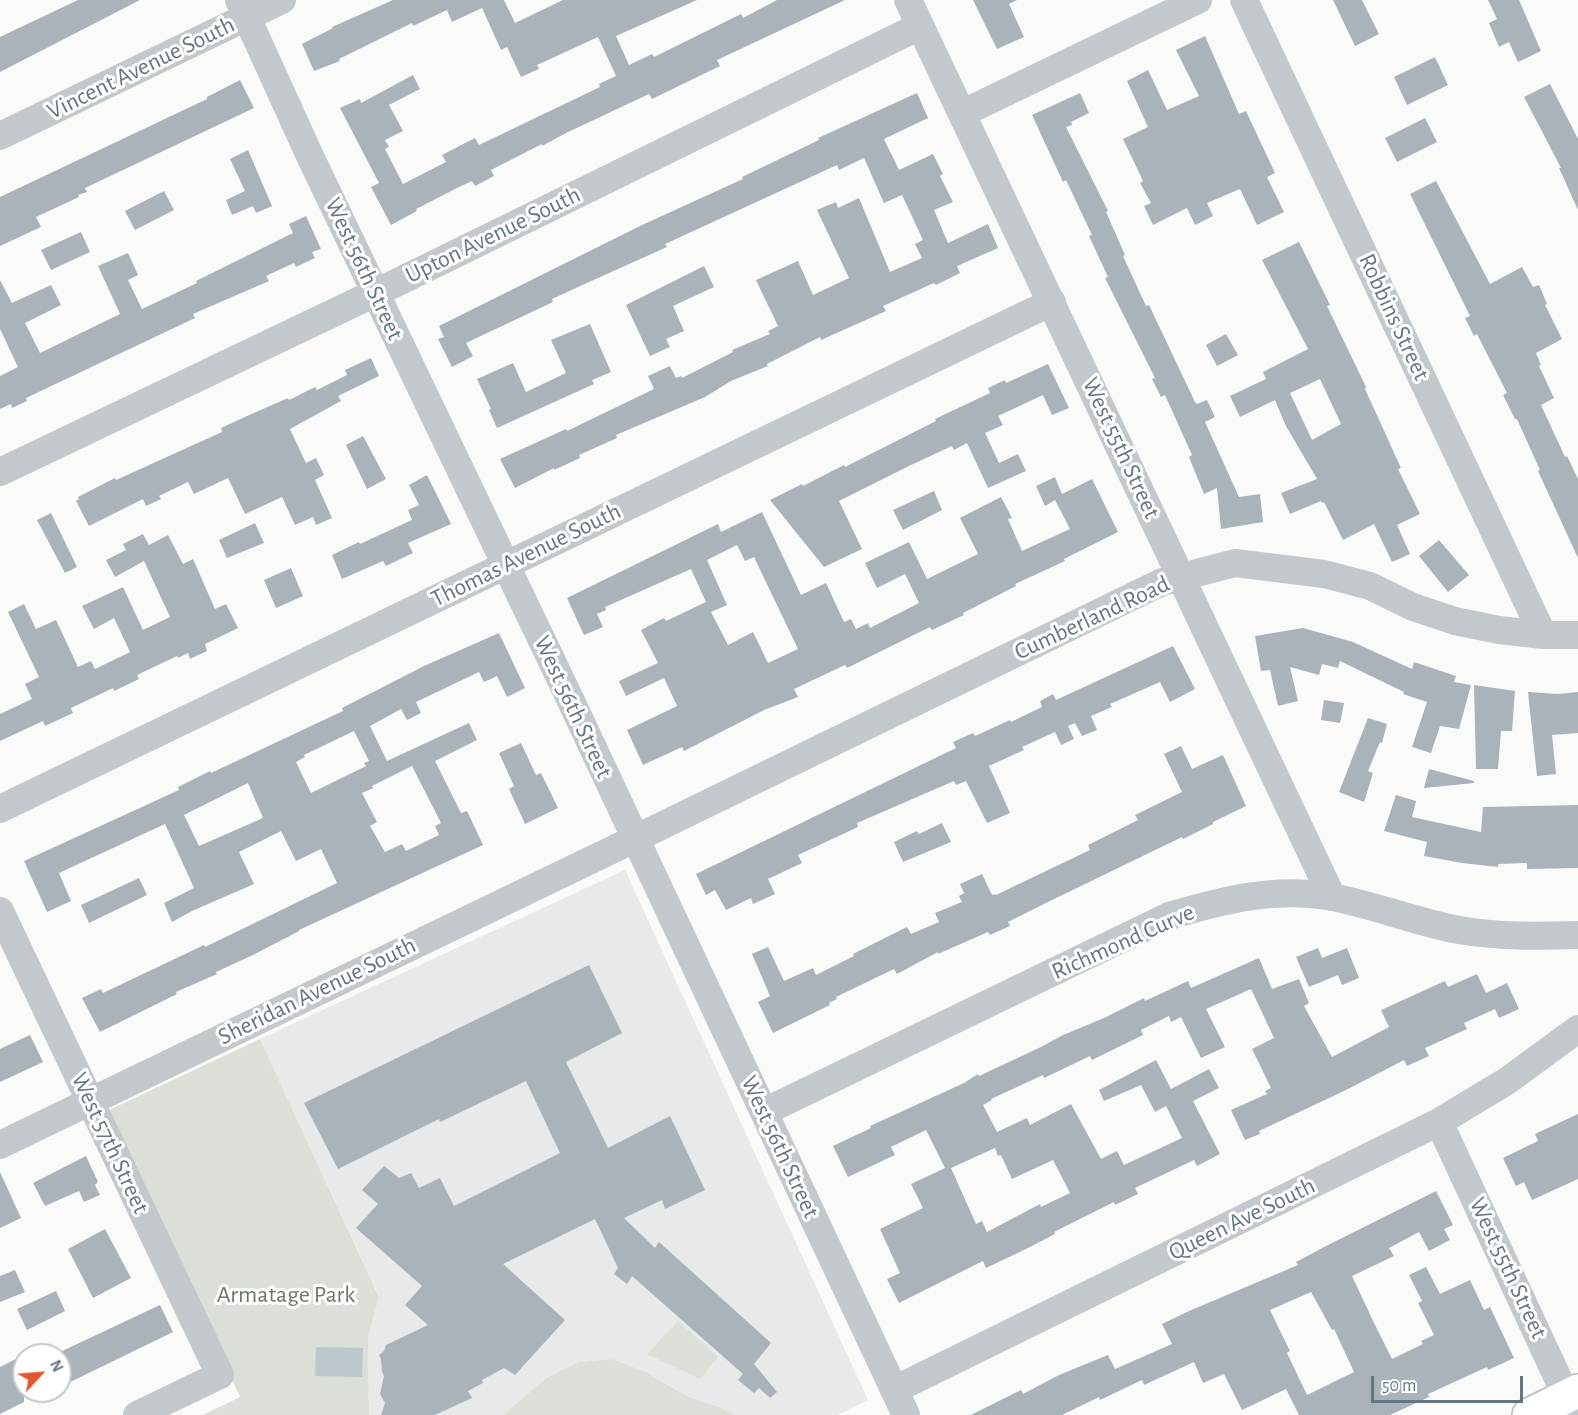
<!DOCTYPE html>
<style>
body{margin:0}
#map{position:relative;width:1578px;height:1415px;overflow:hidden;background:#fafaf8;font-family:"Alegreya Sans",sans-serif}
canvas{display:block}
.north{position:absolute;left:12px;top:1343px;width:60px;height:60px;box-sizing:border-box;background:#fff;border:2px solid #c1c8cd;border-radius:50%;rotate:64deg;font-size:16px;font-weight:700;line-height:24px;text-align:center;color:#657683}
.north::after{content:'';display:block;margin:auto;width:21px;height:27px;background:#e4572e;clip-path:polygon(50% 0,100% 100%,50% 72%,0 100%)}
.scale{position:absolute;left:1371px;top:1376px;width:152px;height:27px;box-sizing:border-box;border:3px solid #657683;border-top:0;padding-left:8px;font-size:18px;line-height:21px;white-space:nowrap;color:#657683;-webkit-text-stroke:4px #fff;paint-order:stroke}
</style>
<div id="map">
<canvas width="1578" height="1415"></canvas>
<div class="north">N</div>
<div class="scale">50 m</div>
</div>
<script>
const g = document.querySelector('canvas').getContext('2d');
g.lineJoin = 'round';
function fill(path, color) { g.fillStyle = color; g.fill(path, 'evenodd'); }
function stroke(path, color, width, dash) { g.strokeStyle = color; g.lineWidth = width; g.lineCap = dash ? 'butt' : 'round'; g.setLineDash(dash || []); g.stroke(path); }
function write(font, color, halo, rows, align = 'center') {
  g.font = font + ' "Alegreya Sans",sans-serif'; g.lineWidth = 6; g.setLineDash([]); g.textBaseline = 'middle'; g.strokeStyle = halo; g.fillStyle = color; for (const [text, x, y, turn = 0] of rows) {
    g.save(); g.translate(x, y); g.rotate((+turn || 0) * Math.PI / 180); g.textAlign = isNaN(turn) ? turn : align; if (halo) g.strokeText(text, 0, 0); g.fillText(text, 0, 0); g.restore();
  }
}
fill(new Path2D(`
 M 625,870 L 868,1400 L 838,1415 L 734,1415 L 722,1408 L 686,1396 L 646,1372 L 612,1359 L 579,1362 L 546,1378 L 503,1415 L 369,1415 L 368,1337 L 379,1296 L 260,1039 Z`), '#e8e9e9');
fill(new Path2D(`
 M 260,1039 L 379,1297 L 368,1337 L 369,1415 L 203,1415 L 240,1397 L 109,1110 Z
 M 678,1321 L 718,1357 L 700,1379 L 647,1354 Z
 M 612,1359 L 646,1372 L 686,1396 L 722,1408 L 734,1415 L 503,1415 L 546,1378 L 579,1362 Z`), '#dadfd7');
fill(new Path2D(`
 M 316,1347 L 363,1348 L 362,1377 L 315,1376 Z`), '#bbc7cb');
fill(new Path2D(`
 M 78,0 L 140,0 L 0,72 L 0,37 Z
 M 393,0 L 504,0 L 515,23 L 563,0 L 697,0 L 616,36 L 629,65 L 652,54 L 654,57 L 741,14 L 743,18 L 777,0 L 845,0 L 717,60 L 720,66 L 652,99 L 649,94 L 566,133 L 542,146 L 542,144 L 491,170 L 494,176 L 475,186 L 472,181 L 459,187 L 416,209 L 417,211 L 391,225 L 371,187 L 379,183 L 340,108 L 360,99 L 361,103 L 413,75 L 420,89 L 389,105 L 403,131 L 385,140 L 389,147 L 385,149 L 403,184 L 446,162 L 442,155 L 475,138 L 479,145 L 600,87 L 599,84 L 616,76 L 598,37 L 537,65 L 539,69 L 521,77 L 507,47 L 501,50 L 482,8 L 452,22 L 447,10 L 413,26 L 412,23 L 339,59 L 340,61 L 314,71 L 302,44 L 333,28 L 332,27 Z
 M 973,0 L 1017,0 L 1009,4 L 1024,37 L 997,49 Z
 M 1333,0 L 1362,0 L 1379,34 L 1355,46 Z
 M 1488,0 L 1519,0 L 1541,51 L 1518,62 L 1509,42 L 1499,47 L 1489,23 L 1497,19 Z
 M 1205,36 L 1239,114 L 1246,111 L 1275,173 L 1267,177 L 1284,212 L 1257,225 L 1240,189 L 1207,203 L 1213,216 L 1195,225 L 1187,208 L 1153,225 L 1144,206 L 1151,203 L 1140,183 L 1143,181 L 1123,139 L 1148,127 L 1127,81 L 1148,70 L 1167,110 L 1199,96 L 1176,50 Z
 M 1435,57 L 1448,85 L 1407,105 L 1394,77 Z
 M 240,80 L 254,108 L 85,188 L 87,192 L 78,195 L 79,197 L 36,217 L 41,227 L 0,246 L 0,197 L 207,99 L 207,97 Z
 M 1550,84 L 1578,139 L 1578,210 L 1559,168 L 1561,168 L 1524,97 Z
 M 917,93 L 928,118 L 884,139 L 899,170 L 933,154 L 943,174 L 940,176 L 953,202 L 934,210 L 948,243 L 988,224 L 998,248 L 957,266 L 960,273 L 936,285 L 934,283 L 883,306 L 886,311 L 821,340 L 820,337 L 767,364 L 768,366 L 731,381 L 705,397 L 616,435 L 617,438 L 579,455 L 580,458 L 554,470 L 554,468 L 515,488 L 500,459 L 566,429 L 567,431 L 654,389 L 648,376 L 670,366 L 676,378 L 681,376 L 682,378 L 733,352 L 732,350 L 770,334 L 768,331 L 778,326 L 756,280 L 798,261 L 813,295 L 849,278 L 817,210 L 836,202 L 838,208 L 859,198 L 890,272 L 922,258 L 915,244 L 923,240 L 902,195 L 884,203 L 864,158 L 839,170 L 837,165 L 665,244 L 667,247 L 589,282 L 552,299 L 553,302 L 466,343 L 473,356 L 452,367 L 438,339 L 444,337 L 439,326 L 642,225 L 743,179 L 742,177 L 819,140 L 818,138 Z
 M 1080,93 L 1089,113 L 1071,122 L 1072,125 L 1066,127 L 1108,211 L 1106,212 L 1125,255 L 1123,256 L 1146,306 L 1149,305 L 1195,402 L 1197,404 L 1207,400 L 1215,417 L 1205,422 L 1239,497 L 1260,494 L 1263,522 L 1221,529 L 1217,488 L 1204,494 L 1189,457 L 1192,455 L 1165,395 L 1161,397 L 1152,379 L 1155,378 L 1105,278 L 1108,277 L 1089,236 L 1092,235 L 1066,180 L 1063,182 L 1032,115 Z
 M 1425,118 L 1437,142 L 1397,162 L 1385,138 Z
 M 248,150 L 272,206 L 256,213 L 253,206 L 232,215 L 226,200 L 245,191 L 230,159 Z
 M 1436,181 L 1490,284 L 1522,267 L 1533,287 L 1539,285 L 1547,304 L 1545,305 L 1562,339 L 1536,353 L 1541,365 L 1539,366 L 1554,398 L 1541,405 L 1565,457 L 1567,456 L 1578,479 L 1578,558 L 1538,471 L 1540,470 L 1517,419 L 1515,419 L 1503,395 L 1507,393 L 1477,334 L 1474,336 L 1465,318 L 1470,316 L 1410,194 Z
 M 164,191 L 174,210 L 135,230 L 125,211 Z
 M 306,216 L 321,249 L 312,252 L 315,258 L 296,267 L 294,263 L 266,276 L 269,281 L 193,314 L 195,318 L 26,398 L 27,401 L 12,408 L 11,404 L 0,409 L 0,376 L 18,367 L 0,329 L 0,280 L 12,303 L 51,285 L 61,305 L 25,323 L 40,353 L 120,314 L 98,266 L 128,253 L 138,275 L 128,280 L 142,309 L 197,283 L 196,281 L 293,233 L 289,224 Z
 M 81,232 L 90,252 L 51,270 L 41,250 Z
 M 1299,242 L 1330,305 L 1327,306 L 1366,387 L 1365,389 L 1401,468 L 1398,469 L 1420,514 L 1397,525 L 1410,554 L 1392,562 L 1374,524 L 1343,540 L 1324,502 L 1322,503 L 1321,501 L 1290,514 L 1281,493 L 1317,479 L 1286,426 L 1275,400 L 1240,417 L 1230,396 L 1266,379 L 1263,372 L 1308,349 L 1262,260 ZM 1320,379 L 1341,424 L 1312,440 L 1290,393 Z
 M 704,266 L 714,287 L 673,306 L 684,331 L 666,339 L 670,347 L 650,356 L 626,305 Z
 M 590,324 L 611,372 L 592,380 L 594,384 L 497,428 L 489,410 L 491,409 L 477,379 L 513,363 L 526,392 L 566,373 L 551,340 Z
 M 1226,334 L 1238,355 L 1217,366 L 1206,345 Z
 M 371,358 L 379,376 L 338,396 L 341,401 L 290,429 L 306,463 L 316,458 L 324,475 L 315,480 L 332,518 L 316,525 L 313,517 L 295,525 L 282,497 L 245,514 L 228,478 L 194,494 L 188,482 L 159,496 L 161,499 L 146,506 L 143,499 L 89,526 L 76,501 L 79,499 L 78,497 L 115,478 L 116,480 L 222,432 L 221,428 L 247,416 L 288,398 L 289,400 L 315,387 L 317,390 L 347,375 L 345,370 Z
 M 1048,364 L 1069,408 L 1052,415 L 1043,395 L 998,416 L 1003,425 L 985,433 L 999,463 L 1018,454 L 1026,471 L 988,488 L 967,443 L 954,450 L 952,446 L 911,465 L 839,501 L 862,549 L 824,567 L 770,500 L 802,484 L 803,486 L 844,465 L 845,467 L 936,421 L 935,419 L 990,393 L 988,388 L 1005,380 L 1006,383 Z
 M 363,436 L 386,479 L 367,489 L 346,445 Z
 M 427,475 L 451,524 L 408,543 L 413,553 L 386,566 L 383,561 L 342,579 L 332,555 L 359,542 L 360,544 L 412,520 L 408,510 L 419,505 L 409,485 Z
 M 1055,477 L 1062,494 L 1092,479 L 1118,532 L 1064,559 L 1065,561 L 1015,584 L 1016,586 L 963,613 L 964,615 L 932,630 L 930,627 L 847,668 L 845,665 L 794,689 L 798,697 L 764,710 L 684,751 L 682,747 L 643,765 L 627,730 L 677,706 L 664,678 L 626,696 L 619,681 L 658,663 L 641,630 L 664,618 L 666,621 L 706,602 L 691,569 L 605,607 L 606,610 L 597,614 L 603,627 L 584,635 L 567,598 L 718,524 L 721,532 L 762,512 L 801,595 L 826,583 L 844,622 L 851,619 L 856,629 L 868,623 L 870,628 L 919,603 L 905,574 L 877,588 L 865,563 L 909,542 L 927,579 L 978,554 L 960,518 L 1001,497 L 1012,518 L 1008,519 L 1022,551 L 1070,529 L 1055,500 L 1045,506 L 1036,486 ZM 737,545 L 745,561 L 754,557 L 798,649 L 768,663 L 753,632 L 728,645 L 711,612 L 727,605 L 707,560 Z
 M 934,491 L 942,510 L 903,530 L 893,510 Z
 M 51,513 L 77,567 L 65,573 L 37,520 Z
 M 255,523 L 264,543 L 227,558 L 219,540 Z
 M 143,534 L 149,545 L 168,535 L 183,564 L 193,559 L 215,609 L 226,604 L 238,628 L 205,644 L 207,651 L 190,659 L 188,653 L 178,658 L 177,656 L 137,675 L 139,679 L 114,691 L 113,688 L 71,708 L 73,713 L 45,726 L 43,721 L 0,741 L 0,714 L 32,699 L 25,684 L 39,677 L 8,612 L 24,604 L 36,629 L 56,620 L 78,667 L 91,661 L 95,669 L 130,652 L 114,618 L 94,629 L 82,606 L 123,587 L 143,630 L 170,617 L 144,561 L 115,577 L 106,560 L 126,550 L 123,544 Z
 M 1439,540 L 1469,575 L 1448,592 L 1419,556 Z
 M 291,568 L 303,596 L 276,608 L 264,580 Z
 M 1303,628 L 1353,642 L 1412,669 L 1414,662 L 1456,676 L 1454,682 L 1471,685 L 1459,729 L 1440,726 L 1431,753 L 1412,747 L 1427,702 L 1403,694 L 1404,692 L 1340,661 L 1338,668 L 1322,664 L 1319,675 L 1290,667 L 1298,701 L 1278,706 L 1270,670 L 1261,671 L 1255,636 Z
 M 499,633 L 525,688 L 507,697 L 497,676 L 484,682 L 479,672 L 416,702 L 421,713 L 407,720 L 401,709 L 370,726 L 387,761 L 469,723 L 477,740 L 435,761 L 461,813 L 467,811 L 483,845 L 299,930 L 299,931 L 253,955 L 216,972 L 217,974 L 176,992 L 177,994 L 100,1032 L 82,998 L 101,989 L 103,993 L 204,945 L 205,947 L 337,883 L 321,849 L 296,861 L 281,831 L 239,852 L 254,884 L 192,911 L 172,922 L 164,903 L 194,888 L 165,824 L 59,873 L 71,901 L 47,912 L 24,861 L 179,790 L 178,787 L 210,771 L 211,773 L 294,734 L 343,711 L 342,708 L 424,666 ZM 354,731 L 369,761 L 364,763 L 366,766 L 311,793 L 296,762 L 305,757 L 304,755 ZM 412,766 L 441,823 L 435,826 L 439,835 L 406,851 L 402,844 L 385,852 L 370,826 L 377,822 L 362,793 L 373,788 L 372,786 ZM 248,783 L 263,818 L 199,846 L 184,815 Z
 M 1173,646 L 1195,689 L 1170,702 L 1160,682 L 1110,704 L 1112,707 L 1091,716 L 1097,730 L 1082,736 L 1075,723 L 1068,726 L 1074,739 L 1061,745 L 1055,732 L 1022,747 L 1024,750 L 989,766 L 1010,813 L 987,823 L 966,781 L 956,785 L 954,781 L 857,823 L 858,827 L 798,855 L 802,863 L 768,879 L 775,894 L 753,904 L 751,898 L 726,910 L 715,890 L 706,895 L 696,874 L 956,748 L 953,742 L 973,733 L 975,736 L 1010,720 L 1011,722 L 1042,707 L 1040,701 L 1053,694 L 1056,700 Z
 M 1474,685 L 1515,691 L 1512,731 L 1501,731 L 1498,769 L 1476,769 Z
 M 1528,692 L 1558,694 L 1578,692 L 1578,733 L 1552,735 L 1556,774 L 1537,776 Z
 M 1324,700 L 1344,703 L 1340,723 L 1321,720 Z
 M 1368,718 L 1387,724 L 1382,743 L 1380,742 L 1368,771 L 1373,773 L 1364,802 L 1339,792 Z
 M 521,743 L 536,775 L 541,773 L 558,808 L 525,824 L 509,789 L 514,786 L 499,753 Z
 M 1181,746 L 1192,769 L 1223,755 L 1246,806 L 1213,822 L 1213,824 L 1183,839 L 1182,837 L 1050,901 L 1008,922 L 1010,926 L 990,935 L 988,932 L 938,954 L 938,952 L 897,974 L 894,969 L 836,997 L 837,999 L 829,1003 L 830,1005 L 773,1033 L 758,1002 L 770,996 L 752,954 L 768,947 L 784,981 L 813,968 L 816,975 L 854,956 L 853,954 L 907,927 L 911,934 L 939,922 L 935,913 L 962,902 L 959,896 L 964,893 L 960,884 L 982,874 L 992,895 L 995,894 L 996,895 L 1090,850 L 1088,845 L 1138,820 L 1135,815 L 1182,792 L 1164,754 Z
 M 1429,769 L 1474,781 L 1474,783 L 1424,788 Z
 M 1396,795 L 1416,801 L 1412,817 L 1481,832 L 1483,807 L 1578,805 L 1578,868 L 1527,869 L 1527,863 L 1498,864 L 1498,867 L 1462,863 L 1424,856 L 1427,842 L 1384,831 Z
 M 942,823 L 951,842 L 903,862 L 894,842 L 917,831 L 919,834 Z
 M 139,878 L 147,895 L 89,923 L 81,905 Z
 M 1318,948 L 1322,958 L 1347,948 L 1359,978 L 1342,985 L 1338,975 L 1309,987 L 1296,957 Z
 M 1259,958 L 1272,989 L 1299,979 L 1309,1003 L 1304,1006 L 1332,1057 L 1389,1027 L 1381,1010 L 1445,981 L 1448,987 L 1477,974 L 1486,993 L 1507,983 L 1519,1009 L 1499,1018 L 1495,1009 L 1464,1023 L 1467,1029 L 1425,1048 L 1429,1056 L 1407,1066 L 1404,1060 L 1346,1090 L 1259,1131 L 1260,1134 L 1245,1140 L 1231,1110 L 1267,1094 L 1265,1091 L 1271,1088 L 1252,1049 L 1274,1038 L 1251,989 L 1206,1009 L 1225,1047 L 1201,1058 L 1181,1017 L 1171,1022 L 1169,1016 L 1141,1030 L 1143,1035 L 1092,1060 L 1090,1056 L 1044,1078 L 1043,1075 L 991,1099 L 992,1100 L 983,1105 L 997,1132 L 1027,1118 L 1030,1125 L 1071,1104 L 1101,1159 L 1117,1151 L 1124,1165 L 1182,1138 L 1166,1106 L 1155,1112 L 1141,1085 L 1104,1101 L 1099,1090 L 1156,1060 L 1171,1089 L 1209,1069 L 1219,1088 L 1193,1101 L 1220,1154 L 1197,1166 L 1194,1160 L 1135,1188 L 1138,1194 L 1115,1205 L 1114,1202 L 1054,1232 L 1055,1234 L 1026,1249 L 986,1268 L 983,1261 L 899,1303 L 887,1279 L 900,1273 L 880,1229 L 923,1208 L 911,1184 L 945,1168 L 926,1130 L 891,1147 L 895,1155 L 848,1177 L 833,1146 L 871,1128 L 870,1126 L 964,1083 L 978,1074 L 979,1076 L 1041,1047 L 1063,1035 L 1104,1018 L 1144,998 L 1145,1001 L 1188,981 L 1191,988 ZM 995,1148 L 998,1156 L 1001,1155 L 1012,1179 L 1053,1160 L 1070,1193 L 1041,1207 L 1040,1204 L 987,1232 L 982,1221 L 976,1224 L 951,1168 Z
 M 589,965 L 622,1033 L 566,1062 L 608,1148 L 670,1116 L 705,1190 L 665,1209 L 662,1200 L 624,1218 L 655,1248 L 659,1242 L 771,1343 L 754,1364 L 777,1392 L 770,1398 L 759,1388 L 754,1393 L 738,1380 L 743,1374 L 632,1276 L 627,1284 L 614,1274 L 618,1268 L 595,1219 L 503,1264 L 565,1320 L 515,1375 L 504,1368 L 482,1380 L 483,1383 L 468,1391 L 472,1398 L 435,1415 L 381,1415 L 385,1403 L 380,1394 L 384,1376 L 382,1372 L 381,1359 L 379,1355 L 384,1351 L 386,1345 L 428,1325 L 405,1305 L 422,1286 L 356,1228 L 378,1204 L 362,1190 L 384,1166 L 399,1178 L 411,1173 L 419,1188 L 440,1178 L 454,1206 L 560,1153 L 526,1081 L 440,1122 L 439,1119 L 338,1169 L 304,1103 Z
 M 30,1035 L 43,1062 L 0,1082 L 0,1049 Z
 M 1578,1114 L 1578,1179 L 1532,1200 L 1524,1182 L 1516,1186 L 1503,1158 L 1538,1141 L 1535,1134 Z
 M 86,1156 L 98,1182 L 95,1185 L 100,1195 L 84,1202 L 79,1191 L 45,1206 L 33,1183 Z
 M 0,1172 L 21,1218 L 0,1228 Z
 M 1436,1191 L 1453,1225 L 1444,1229 L 1450,1240 L 1429,1251 L 1419,1232 L 1389,1248 L 1394,1256 L 1352,1276 L 1375,1325 L 1392,1359 L 1423,1344 L 1421,1341 L 1434,1335 L 1418,1303 L 1422,1301 L 1409,1275 L 1426,1267 L 1440,1294 L 1470,1280 L 1484,1310 L 1490,1307 L 1514,1358 L 1488,1370 L 1487,1367 L 1428,1394 L 1429,1397 L 1390,1415 L 1299,1415 L 1286,1389 L 1242,1410 L 1224,1374 L 1203,1383 L 1194,1362 L 1144,1385 L 1142,1380 L 1100,1400 L 1099,1397 L 1062,1415 L 971,1415 L 1021,1390 L 1023,1394 L 1059,1375 L 1108,1355 L 1115,1369 L 1172,1344 L 1162,1324 L 1189,1311 L 1298,1265 L 1296,1262 L 1330,1244 ZM 1311,1292 L 1332,1330 L 1334,1329 L 1354,1372 L 1307,1395 L 1287,1353 L 1290,1351 L 1270,1310 Z
 M 105,1229 L 131,1278 L 93,1298 L 68,1249 Z
 M 15,1270 L 25,1292 L 0,1302 L 0,1276 Z
 M 56,1291 L 65,1311 L 27,1330 L 17,1309 Z
 M 160,1305 L 173,1332 L 60,1387 L 60,1352 Z
 M 24,1355 L 24,1402 L 0,1414 L 0,1367 Z`), '#aab3b9');
const major = new Path2D(`
 M 1529,1415 L 1578,1391`);
stroke(major, '#b5babe', 36);
stroke(new Path2D(`
 M 239,0 L 309,154 L 571,701 L 906,1415
 M 908,0 L 1332,897
 M 1244,0 L 1543,635
 M 963,113 L 1198,0
 M 0,136 L 282,0
 M 0,472 L 396,283 L 920,26
 M 0,809 L 1052,302
 M 0,911 L 220,1375 L 137,1415
 M 764,1112 L 1169,916 C 1220,901 1273,887 1327,896 C 1372,904 1415,922 1459,930 C 1498,937 1539,936 1578,935
 M 1439,1122 L 1575,1415
 M 0,1145 L 618,847 L 1162,582 L 1235,563 L 1324,574 L 1370,586 L 1413,607 L 1455,621 L 1499,630 L 1543,635 L 1578,635
 M 894,1390 L 1439,1122 L 1507,1081 L 1578,1029`), '#c3c8cc', 28);
stroke(major, '#fff', 33);
write('24px', '#657683', '#fff', [
 ["Vincent Avenue South",141,68,-26],
 ["Upton Avenue South",493,235,-26],
 ["West 56th Street",364,269,65],
 ["Robbins Street",1394,317,65],
 ["West 55th Street",1121,448,65],
 ["Thomas Avenue South",526,555,-26],
 ["Cumberland Road",1092,618,-25],
 ["West 56th Street",573,707,65],
 ["Richmond Curve",1123,942,-24],
 ["Sheridan Avenue South",317,991,-26],
 ["West 57th Street",110,1143,65],
 ["West 56th Street",780,1147,65],
 ["Queen Ave South",1242,1219,-26],
 ["West 55th Street",1508,1268,65]
]);
write('24px', '#687a64', '#fff', [
 ["Armatage Park",286,1295]
]);
</script>
